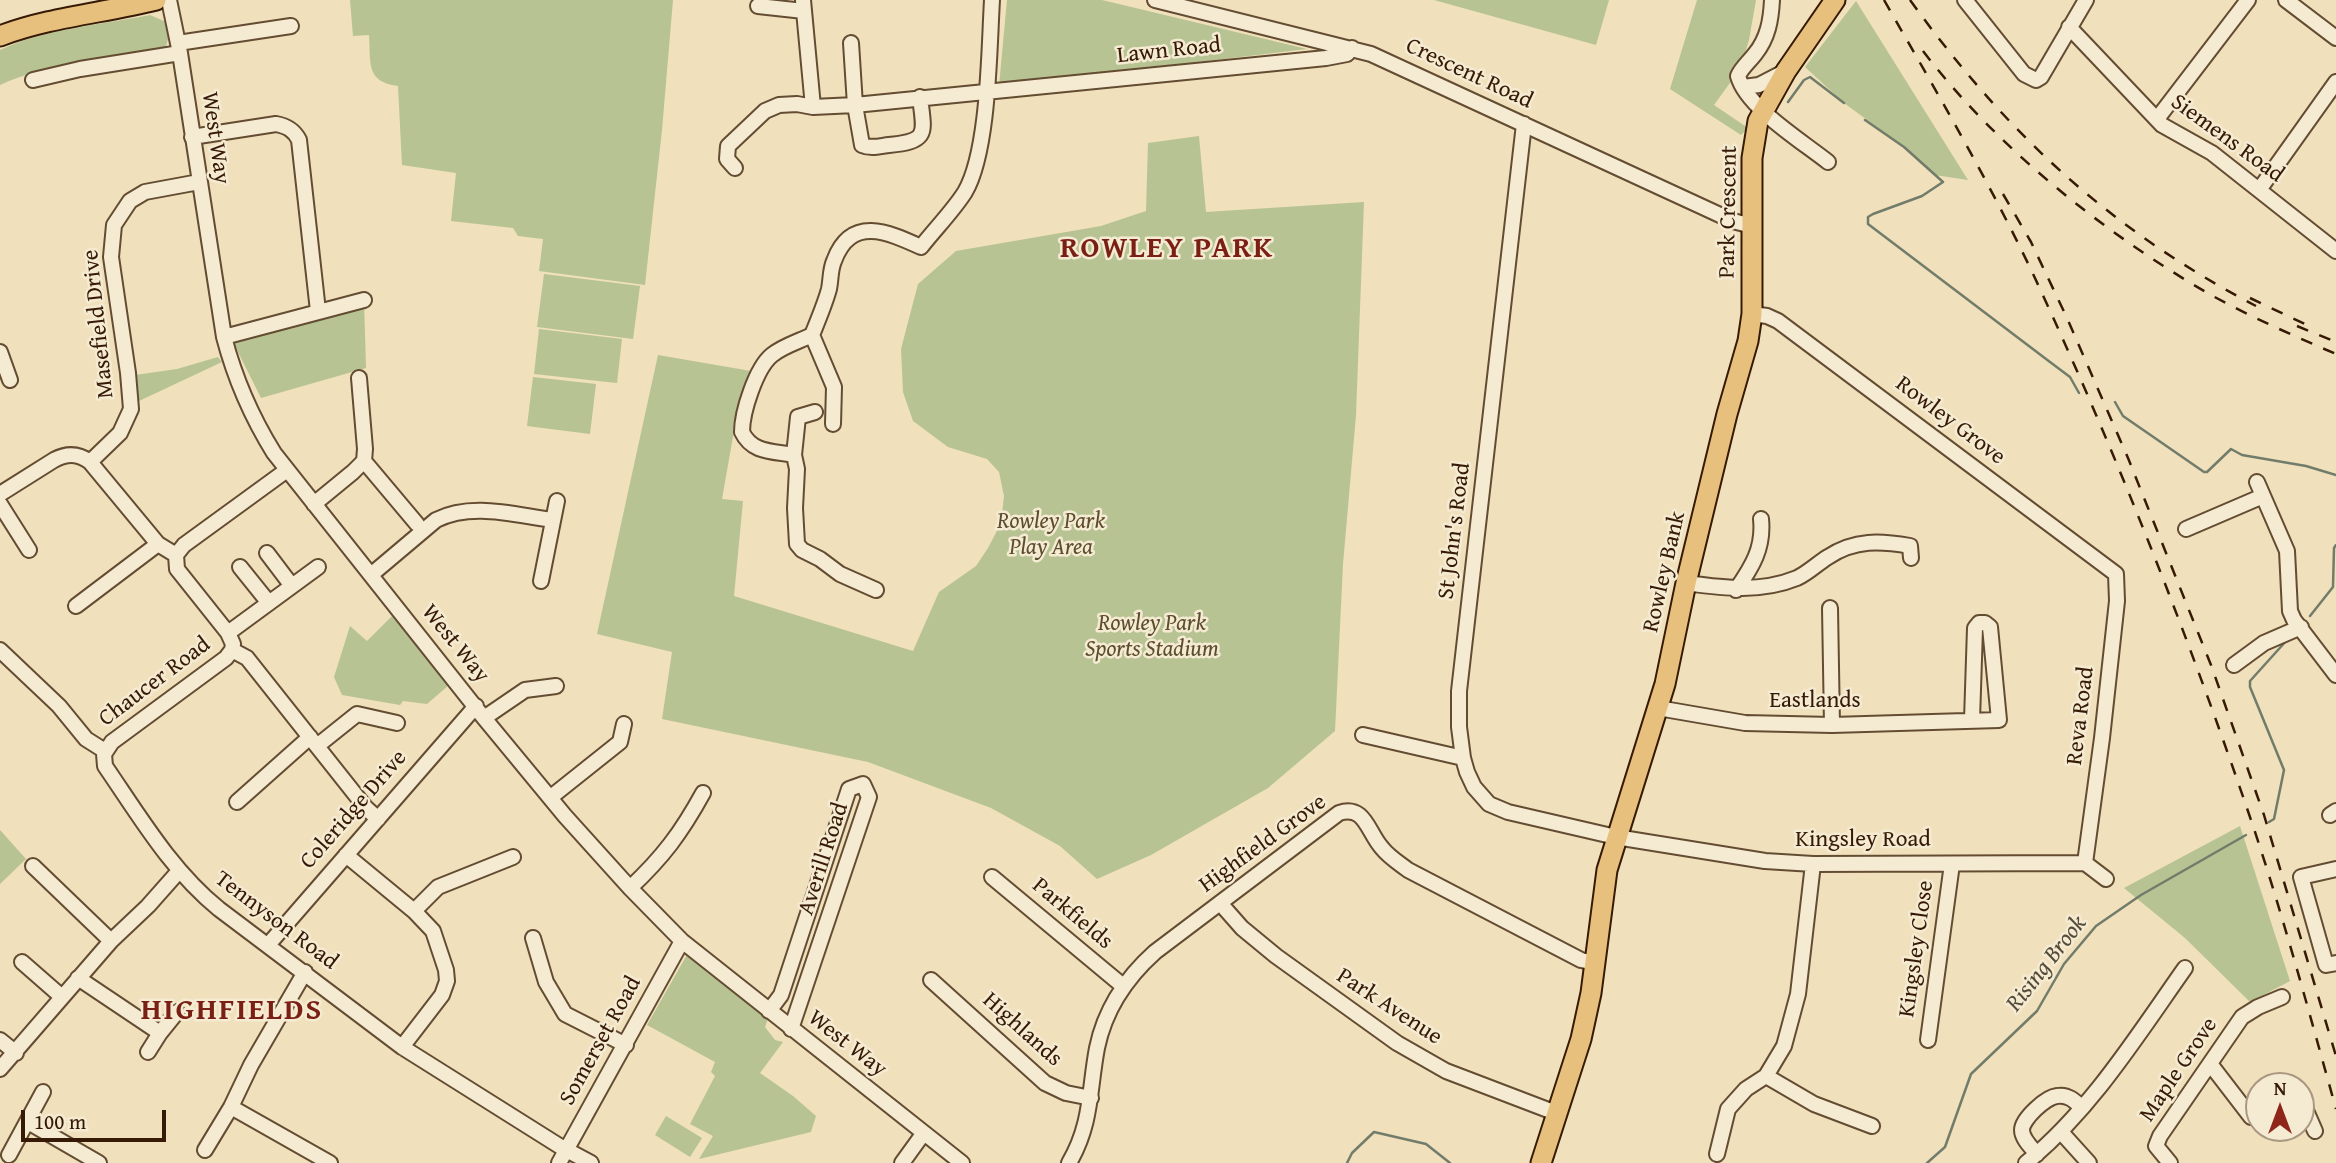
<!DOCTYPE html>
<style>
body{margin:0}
#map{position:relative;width:2336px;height:1163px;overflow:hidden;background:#f0e0bb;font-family:"Gentium Book Plus",serif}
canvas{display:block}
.north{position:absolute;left:2245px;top:1072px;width:70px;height:70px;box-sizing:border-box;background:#f5ebd3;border:2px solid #a99781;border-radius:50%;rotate:0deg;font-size:19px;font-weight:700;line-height:28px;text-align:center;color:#361a05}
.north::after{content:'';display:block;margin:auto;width:24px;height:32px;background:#8f2418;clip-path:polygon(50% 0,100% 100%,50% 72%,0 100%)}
.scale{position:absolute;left:21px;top:1110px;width:145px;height:32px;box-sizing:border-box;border:4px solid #361a05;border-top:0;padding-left:9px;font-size:21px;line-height:24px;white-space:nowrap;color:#361a05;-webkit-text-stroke:5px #f5ebd3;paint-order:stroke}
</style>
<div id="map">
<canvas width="2336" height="1163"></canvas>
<div class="north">N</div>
<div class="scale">100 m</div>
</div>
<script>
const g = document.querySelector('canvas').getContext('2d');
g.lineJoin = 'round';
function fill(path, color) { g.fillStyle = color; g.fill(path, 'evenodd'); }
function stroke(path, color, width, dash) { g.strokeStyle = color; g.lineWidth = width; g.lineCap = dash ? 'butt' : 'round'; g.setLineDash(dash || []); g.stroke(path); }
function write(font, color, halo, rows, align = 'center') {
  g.font = font + ' "Gentium Book Plus",serif'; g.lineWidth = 5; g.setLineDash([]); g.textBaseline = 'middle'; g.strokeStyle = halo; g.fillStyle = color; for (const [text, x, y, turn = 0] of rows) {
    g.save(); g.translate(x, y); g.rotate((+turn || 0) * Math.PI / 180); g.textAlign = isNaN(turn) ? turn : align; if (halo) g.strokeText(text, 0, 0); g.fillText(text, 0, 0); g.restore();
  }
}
fill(new Path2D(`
 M 350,0 L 673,0 L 662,130 L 645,285 L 539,271 L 543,239 L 518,236 L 513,228 L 451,221 L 456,173 L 402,165 L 398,86 C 365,82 371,62 369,35 L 353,36 Z
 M 1007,0 L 1102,0 L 1307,49 L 999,86 Z
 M 1434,0 L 1609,0 L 1596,45 Z
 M 1697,0 L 1756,0 L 1749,40 L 1740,69 L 1714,105 L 1748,128 L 1741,135 L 1670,89 Z
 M 1856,1 L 1968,180 L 1935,175 L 1904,147 L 1844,103 L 1805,67 Z
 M 150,15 L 166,22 L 169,36 L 165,49 C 113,58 47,63 0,85 L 0,50 C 41,30 104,24 150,15 Z
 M 1199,136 L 1206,212 L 1364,202 L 1356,415 L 1343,564 L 1335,731 L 1268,788 L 1151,855 L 1097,879 L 1060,846 L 991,808 L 868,762 L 662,719 L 672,652 L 597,634 L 658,355 L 757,372 L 734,431 L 722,499 L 743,501 L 734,596 L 913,651 L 939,592 L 976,566 L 988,548 L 1001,523 L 1004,496 L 999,472 L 987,459 L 948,447 L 913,421 L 903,392 L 901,349 L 918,284 L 956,251 L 1101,226 L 1146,211 L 1148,143 Z
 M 544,274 L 640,286 L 633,339 L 537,327 Z
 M 364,300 L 366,368 L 261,398 L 233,342 Z
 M 539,329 L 622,339 L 617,383 L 534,374 Z
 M 218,357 L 222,362 L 139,401 L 135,375 L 177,369 Z
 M 533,377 L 596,384 L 590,434 L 527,426 Z
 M 392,616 L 449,685 L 427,704 L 403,701 L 400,705 L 342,695 L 334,677 L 350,626 L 367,641 Z
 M 2240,826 L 2290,981 L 2250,1002 L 2185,938 L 2124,888 Z
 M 0,830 L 26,859 L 0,884 Z
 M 688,953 L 769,1016 L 765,1027 L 775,1040 L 783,1042 L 760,1073 L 793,1096 L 816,1116 L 811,1132 L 699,1159 L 713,1136 L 690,1124 L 715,1076 L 711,1072 L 715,1062 L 647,1025 Z
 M 666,1116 L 702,1138 L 690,1157 L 655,1135 Z`), '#b7c392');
stroke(new Path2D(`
 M 1788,102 L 1804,80 L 1810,77 L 1844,103
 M 1865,120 L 1904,147 L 1943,182 L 1922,196 L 1873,214 L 1868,217 L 1868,224 L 2050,362 L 2070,377 L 2079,393
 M 2115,402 L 2123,416 L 2204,472 L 2207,472 L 2231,449 L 2242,455 L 2306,466 L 2336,475
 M 2310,616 L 2333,587 L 2334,548 L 2336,545
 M 2269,822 L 2274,819 L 2284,770 L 2250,687 L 2250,681 L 2287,640
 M 1347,1163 L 1352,1153 L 1374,1132 L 1426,1144 L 1450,1163
 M 1927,1163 L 1945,1147 L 1971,1074 L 2037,1011 L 2064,964 L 2096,926 L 2141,895 L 2246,835`), '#727c6b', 2.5);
const minor = new Path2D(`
 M 169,0 L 180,53 L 224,337 C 235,379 251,416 274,453 L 484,718 L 565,816 L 630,888 L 682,941 L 962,1163
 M 803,0 L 813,107
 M 1155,0 L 1371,54 L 1733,221 L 1752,226
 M 1772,0 C 1771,20 1768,38 1755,54 C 1749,62 1742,67 1738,76 C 1746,107 1803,142 1828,162
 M 1965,0 L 2024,74 L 2036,80 L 2041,77 L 2086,0
 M 2286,0 L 2336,38
 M 758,6 L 804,11
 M 2069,27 L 2162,125 L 2212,153 L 2336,251
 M 178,43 L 291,26
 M 851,43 L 855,105 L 862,145 C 871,149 880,146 889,145 C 930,141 924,133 920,97
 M 33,80 L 80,69 L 180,53
 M 1743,87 L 1759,85 L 1786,71
 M 2157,119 L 2248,0
 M 1524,124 L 1459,691 L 1459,727 L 1463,758 L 1467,772 L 1474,787 L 1489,804 L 1508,812 L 1616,837 L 1765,861 L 1813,864 L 2085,863 L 2106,879
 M 192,137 L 276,124 C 287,126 294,130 299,140 L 318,311
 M 735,168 L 727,159 L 728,146 L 765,111 L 779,105 L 797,104 L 813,107 L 855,105 L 1326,58 L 1347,54 L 1352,48
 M 2259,190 L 2336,82
 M 1752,314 L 1767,316 L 1778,321 L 2116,574 L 2117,601 L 2102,738 L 2085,863
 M 812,335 L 834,387 L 833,424
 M 224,337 L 364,300
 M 0,352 L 10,380
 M 815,412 L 798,417 L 794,455 C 772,451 752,453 742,432 C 742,412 756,368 772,355 C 783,346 800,341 812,335 C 818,320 825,304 829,289 C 831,280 830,270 834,261 C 851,215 888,232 921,247 C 935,229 953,211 965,192 C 989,151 989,49 992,0
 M 794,455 L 797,469 L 795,508 L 797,544 L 802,550 L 820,559 L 840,574 L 876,590
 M 364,461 L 417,524
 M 90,462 L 120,433 L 131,409 L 128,373 L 111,257 L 114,225 L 130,201 L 145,192 L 199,182
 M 2257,482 L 2287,551 L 2290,611 L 2294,620 L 2336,675
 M 0,494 L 54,460 C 67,453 78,453 90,462 L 158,544 L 176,555
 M 0,504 L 29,550
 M 314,504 L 353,472 L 364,461 L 365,449 L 359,378
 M 2186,529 L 2263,496
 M 267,553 L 292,586
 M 240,567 L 269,603
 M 372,574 L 436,520 C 472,502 514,515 553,520
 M 541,581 L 557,501
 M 1686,583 C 1724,588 1760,593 1797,578 C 1808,573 1818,563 1828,557 C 1855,539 1881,541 1910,546 L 1911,558
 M 1736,590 C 1752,567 1764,548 1761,519
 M 76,606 L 158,544
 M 1830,608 L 1832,725
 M 228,633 L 318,567
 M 0,650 L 59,706 L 86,739 L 105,751
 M 232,650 L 226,658 L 112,742 L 104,754 L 105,766 C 140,817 171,870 219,909 L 402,1047 L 561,1147 L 591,1163
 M 232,650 L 233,644 L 228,633 L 177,569 L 176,555 L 184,545 L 287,470
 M 232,650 L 247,658 L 366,808 L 378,819
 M 2234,665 L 2264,643 L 2301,627
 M 1658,708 L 1745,723 L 1832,725 L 1999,720 L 1990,627 L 1985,623 L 1979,623 L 1975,628 L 1972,720
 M 484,718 L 525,690 L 556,686
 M 1363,735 L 1463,758
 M 317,746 L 357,714 L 397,723
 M 551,797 L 620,742 L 624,724
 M 237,802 L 310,737
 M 2330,815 L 2336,811
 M 346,855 L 414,911 L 433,931 L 446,970 L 447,981 L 442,995 L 402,1047
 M 33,866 L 111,941
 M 2336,869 L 2301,877 L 2326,965 L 2336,963
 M 992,877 L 1123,986
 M 630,888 C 663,857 681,833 703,793
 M 1220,903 L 1242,928 L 1276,956 L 1397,1043 L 1446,1071 L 1556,1113
 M 414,911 L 438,887 L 513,857
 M 533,938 L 546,982 L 565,1014 L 626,1045
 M 268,945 L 476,706
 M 22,962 L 62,997
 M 78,978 L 160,1033 L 177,1012
 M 931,980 L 1045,1083 L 1066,1093 L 1091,1098
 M 769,1011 L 781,995 L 849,789 L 863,784 L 869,797 L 791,1029
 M 0,1040 L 16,1053
 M 1928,1040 L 1952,864
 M 148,1052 L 160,1033
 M 2211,1065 L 2251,1117 L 2259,1111
 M 0,1069 L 111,941 L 148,906 L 179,871
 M 1766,1076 L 1814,1104 L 1872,1126
 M 2301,1099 L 2315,1131
 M 231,1107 L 330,1163
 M 28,1122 L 99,1163
 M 2061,1132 L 2089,1163
 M 205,1150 L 231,1107 L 251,1065 L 305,972
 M 1717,1154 L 1728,1109 L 1746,1089 L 1766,1076 L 1784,1046 L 1798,994 L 1813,864
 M 2037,1154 C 2032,1148 2022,1139 2022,1130 C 2022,1119 2046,1097 2057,1096 C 2068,1094 2075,1101 2082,1108
 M 9,1155 L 43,1092
 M 559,1163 L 682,941
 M 902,1163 L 923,1134
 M 1069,1163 C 1092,1124 1089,1090 1097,1048 C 1105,1009 1126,978 1155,952 L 1339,813 C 1365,804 1368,833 1382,848 C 1389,857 1399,863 1408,870 L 1581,960 L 1595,963
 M 2026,1163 C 2091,1110 2137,1036 2185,968
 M 2170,1163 L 2156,1146 L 2160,1136 L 2242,1017 L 2258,1007 L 2282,997`);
const highway = new Path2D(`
 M 0,36 C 50,17 104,13 156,0
 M 1541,1163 L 1581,1039 L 1591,993 L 1607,870 L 1665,684 L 1686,583 L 1727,414 L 1748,341 L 1752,314 L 1752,158 L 1758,121 L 1786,71 L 1835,0`);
stroke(minor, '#644c32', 18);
stroke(highway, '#361a05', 23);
stroke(minor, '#f5ebd3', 14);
stroke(highway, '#e8c07e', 19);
stroke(new Path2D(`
 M 1884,0 C 1936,91 1989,181 2034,276 C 2116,452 2188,635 2251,820 C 2283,915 2309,1012 2336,1109
 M 1910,0 C 2007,134 2109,229 2256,306
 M 1923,51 C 1997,148 2105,234 2211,295 C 2251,317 2294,336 2336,354
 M 2003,194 L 2031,242 L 2067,318 L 2128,458 L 2211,665 L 2264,815 L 2336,1056
 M 2250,298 L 2309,326
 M 2297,326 L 2336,342`), '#361a05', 2.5, [12, 12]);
write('23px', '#361a05', '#f5ebd3', [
 ["Lawn Road",1169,51,-6],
 ["Crescent Road",1469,74,25],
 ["West Way",215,138,82],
 ["Siemens Road",2227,139,36],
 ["Park Crescent",1729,212,-89],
 ["Masefield Drive",99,324,-96],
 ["Rowley Grove",1950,421,37],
 ["St John's Road",1455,531,-83],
 ["Rowley Bank",1665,572,-77],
 ["West Way",455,644,51],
 ["Chaucer Road",155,682,-37],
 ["Eastlands",1815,701],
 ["Reva Road",2081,716,-83],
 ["Coleridge Drive",354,810,-49],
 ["Kingsley Road",1863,840],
 ["Highfield Grove",1263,844,-36],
 ["Averill Road",824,859,-72],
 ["Parkfields",1072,914,40],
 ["Tennyson Road",276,921,37],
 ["Kingsley Close",1917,949,-82],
 ["Park Avenue",1389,1007,33],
 ["Highlands",1022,1030,42],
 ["Somerset Road",601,1041,-61],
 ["West Way",847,1044,38],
 ["Maple Grove",2179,1070,-56]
]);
write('italic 23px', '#5d4d2f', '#f5ebd3', [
 ["Rowley Park",1051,522],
 ["Play Area",1051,548],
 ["Rowley Park",1152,624],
 ["Sports Stadium",1152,650]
]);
write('italic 24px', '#544b38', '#f5ebd3', [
 ["Rising Brook",2047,964,-52]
]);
g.letterSpacing = '2px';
write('bold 30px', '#7a1f14', '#f5ebd3', [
 ["ROWLEY PARK",1167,249],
 ["HIGHFIELDS",232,1011]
]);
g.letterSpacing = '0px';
</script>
